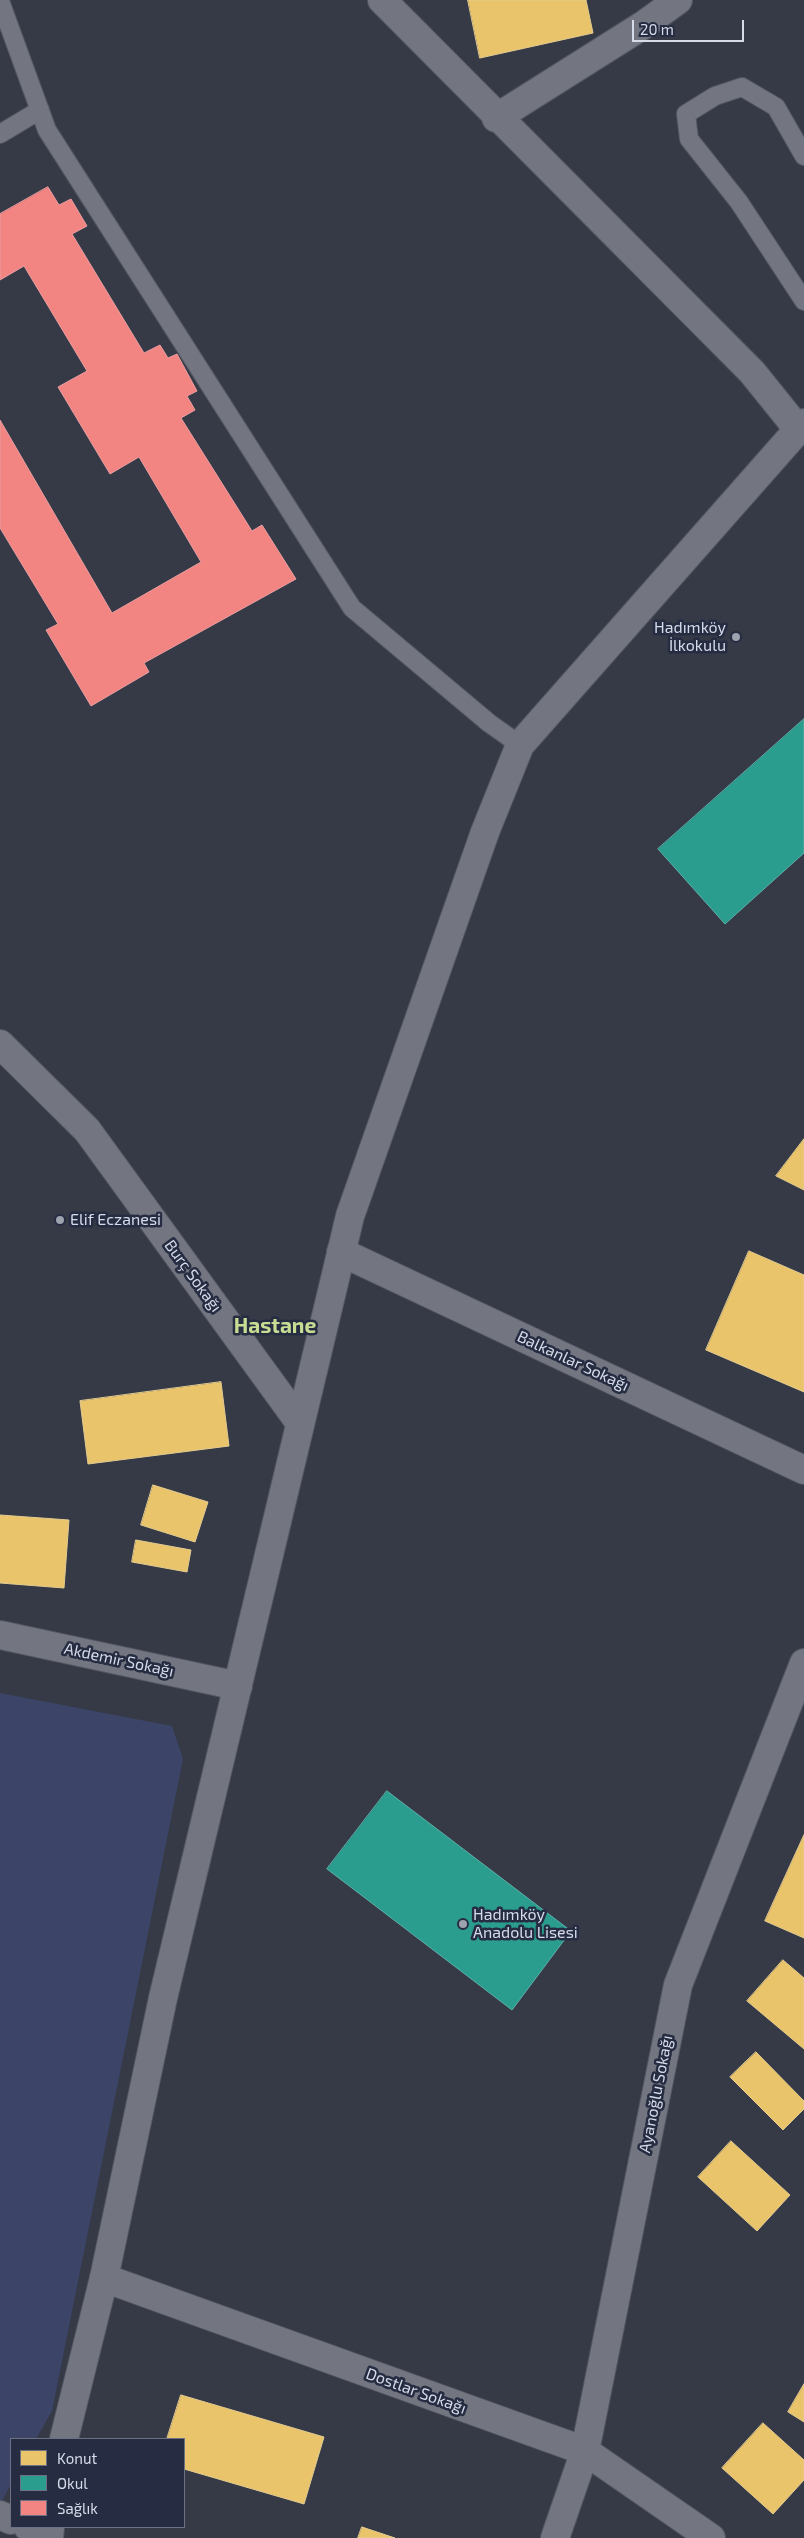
<!DOCTYPE html>
<meta charset="utf-8">
<style>
body{margin:0}
#map{position:relative;width:804px;height:2538px;overflow:hidden;background:#353a46;font-family:"Exo 2",sans-serif}
canvas{display:block}
.legend{position:absolute;left:10px;top:2438px;width:175px;height:90px;box-sizing:border-box;background:#262c41;border:1px solid #6c7284;margin:0;padding:6px 9px;list-style:none;font-size:15px;color:#d6dbe9}
.legend li{display:flex;align-items:center;gap:10px;height:25px}
.legend b{width:25px;border:1px solid #6c7284}
.scale{position:absolute;left:632px;top:20px;width:112px;height:22px;box-sizing:border-box;border:2px solid #d6dbe9;border-top:0;padding-left:6px;font-size:15px;line-height:18px;white-space:nowrap;color:#d6dbe9;-webkit-text-stroke:4px #262c41;paint-order:stroke}
</style>
<div id="map">
<canvas width="804" height="2538"></canvas>
<ul class="legend">
<li><b style="height:14px;background:#e9c46a"></b>Konut</li>
<li><b style="height:14px;background:#2a9d8f"></b>Okul</li>
<li><b style="height:14px;background:#f28482"></b>Sağlık</li>
</ul>
<div class="scale">20 m</div>
</div>
<script>
const g = document.querySelector('canvas').getContext('2d');
g.lineJoin = 'round';
function fill(path, color) { g.fillStyle = color; g.fill(path, 'evenodd'); }
function stroke(path, color, width, dash) { g.strokeStyle = color; g.lineWidth = width; g.lineCap = dash ? 'butt' : 'round'; g.setLineDash(dash || []); g.stroke(path); }
function write(font, color, halo, rows, align = 'center') {
  g.font = font + ' "Exo 2",sans-serif'; g.lineWidth = 5; g.setLineDash([]); g.textBaseline = 'middle'; g.strokeStyle = halo; g.fillStyle = color; for (const [text, x, y, turn = 0] of rows) {
    g.save(); g.translate(x, y); g.rotate((+turn || 0) * Math.PI / 180); g.textAlign = isNaN(turn) ? turn : align; if (halo) g.strokeText(text, 0, 0); g.fillText(text, 0, 0); g.restore();
  }
}
fill(new Path2D(`
 M 0,1693 L 172,1726 L 183,1759 L 52,2411 L 36,2439 L 11,2439 L 11,2484 L 0,2505 Z`), '#3c4567');
const homes = new Path2D(`
 M 468,0 L 586,0 L 593,33 L 480,58 Z
 M 804,1139 L 804,1190 L 776,1176 Z
 M 749,1251 L 804,1275 L 804,1392 L 706,1350 Z
 M 221,1382 L 229,1446 L 88,1464 L 80,1401 Z
 M 153,1485 L 208,1502 L 195,1542 L 141,1525 Z
 M 0,1515 L 69,1520 L 64,1588 L 0,1583 Z
 M 136,1540 L 191,1550 L 187,1572 L 132,1562 Z
 M 804,1835 L 804,1938 L 765,1921 Z
 M 783,1960 L 804,1978 L 804,2049 L 747,2001 Z
 M 756,2052 L 804,2101 L 804,2109 L 783,2130 L 730,2077 Z
 M 731,2141 L 790,2195 L 757,2231 L 698,2177 Z
 M 804,2384 L 804,2422 L 788,2412 Z
 M 181,2395 L 324,2437 L 304,2504 L 184,2469 L 184,2439 L 167,2439 Z
 M 763,2423 L 804,2460 L 804,2480 L 773,2514 L 722,2468 Z
 M 362,2527 L 395,2538 L 358,2538 Z`);
fill(homes, '#e9c46a');
stroke(homes, '#e3cb90', 1);
const schools = new Path2D(`
 M 804,719 L 804,853 L 725,924 L 658,849 Z
 M 387,1791 L 571,1931 L 512,2010 L 327,1869 Z`);
fill(schools, '#2a9d8f');
stroke(schools, '#5eb0aa', 1);
const health = new Path2D(`
 M 48,187 L 59,205 L 71,199 L 87,226 L 72,234 L 144,353 L 160,345 L 168,358 L 177,354 L 197,391 L 187,396 L 195,410 L 181,418 L 252,531 L 262,525 L 296,579 L 144,663 L 149,672 L 91,706 L 46,630 L 58,624 L 0,528 L 0,420 L 112,613 L 201,562 L 139,457 L 110,474 L 58,387 L 87,371 L 24,266 L 0,280 L 0,214 Z`);
fill(health, '#f28482');
stroke(health, '#ea9ea1', 1);
const service = new Path2D(`
 M 0,1 L 47,130 L 352,608 L 489,723 L 520,745
 M 0,134 L 40,110
 M 804,156 L 776,107 L 742,87 L 715,96 L 686,114 L 689,139 L 739,202 L 804,301`);
const minor = new Path2D(`
 M 382,0 L 752,372 L 798,429
 M 496,118 L 645,24 L 678,0
 M 0,1044 L 87,1130 L 300,1423
 M 341,1252 L 804,1470
 M 0,1635 L 238,1686
 M 104,2278 L 585,2451 L 711,2538
 M 0,2515 L 11,2520
 M 28,2527 L 49,2535
 M 555,2538 L 585,2451 L 678,1985 L 804,1663`);
const tertiary = new Path2D(`
 M 64,2439 L 104,2278 L 163,1998 L 350,1216 L 485,832 L 520,745 L 804,423
 M 49,2538 L 50,2527`);
stroke(service, '#535762', 20);
stroke(minor, '#535762', 30);
stroke(tertiary, '#535762', 30);
stroke(service, '#737681', 18);
stroke(minor, '#737681', 28);
stroke(tertiary, '#737681', 28);
for (const [x, y, r, color] of [
 [736,637,5,"#9ea3b0"],
 [60,1220,5,"#9ea3b0"],
 [463,1924,5,"#9ea3b0"]
]) { const dot = new Path2D(); dot.arc(x, y, r, 0, 2 * Math.PI); g.fillStyle = color; g.fill(dot); stroke(dot, '#262c41', 2); }
write('16px', '#d6dbe9', '#262c41', [
 ["Hadımköy",726,628,"right"],
 ["İlkokulu",726,646,"right"],
 ["Elif Eczanesi",70,1220],
 ["Hadımköy",473,1915],
 ["Anadolu Lisesi",473,1933]
], 'left');
write('16px', '#d6dbe9', '#262c41', [
 ["Burç Sokağı",193,1276,54],
 ["Balkanlar Sokağı",573,1361,25],
 ["Akdemir Sokağı",119,1660,12],
 ["Ayanoğlu Sokağı",656,2094,-79],
 ["Dostlar Sokağı",416,2391,20]
]);
write('bold 21px', '#c8dd93', '#262c41', [
 ["Hastane",275,1326]
]);
</script>
